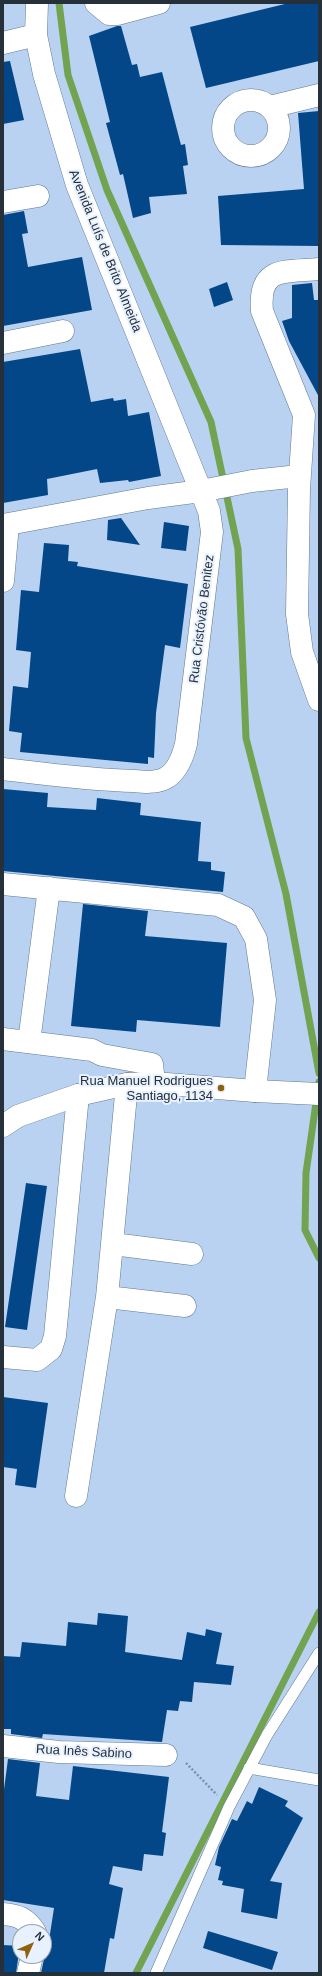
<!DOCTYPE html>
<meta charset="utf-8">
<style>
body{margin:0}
#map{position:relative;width:322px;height:1976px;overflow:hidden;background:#b9d2f1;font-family:Helvetica,sans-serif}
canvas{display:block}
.frame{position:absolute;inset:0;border:4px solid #26303b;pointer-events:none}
.north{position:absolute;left:12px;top:1924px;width:40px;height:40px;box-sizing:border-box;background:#e7f2fe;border:1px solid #9aa4b0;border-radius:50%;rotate:45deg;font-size:11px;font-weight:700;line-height:16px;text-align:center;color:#26303b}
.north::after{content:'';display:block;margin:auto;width:14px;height:18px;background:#90600c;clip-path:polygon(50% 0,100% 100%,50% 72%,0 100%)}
</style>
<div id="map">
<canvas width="322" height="1976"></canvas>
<div class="frame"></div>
<div class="north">N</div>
</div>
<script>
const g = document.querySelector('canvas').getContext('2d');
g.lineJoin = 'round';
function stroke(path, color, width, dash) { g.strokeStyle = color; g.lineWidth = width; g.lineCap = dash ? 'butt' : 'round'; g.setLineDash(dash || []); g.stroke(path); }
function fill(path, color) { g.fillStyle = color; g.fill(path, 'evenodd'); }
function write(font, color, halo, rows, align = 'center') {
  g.font = font + ' Helvetica,sans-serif'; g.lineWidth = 4; g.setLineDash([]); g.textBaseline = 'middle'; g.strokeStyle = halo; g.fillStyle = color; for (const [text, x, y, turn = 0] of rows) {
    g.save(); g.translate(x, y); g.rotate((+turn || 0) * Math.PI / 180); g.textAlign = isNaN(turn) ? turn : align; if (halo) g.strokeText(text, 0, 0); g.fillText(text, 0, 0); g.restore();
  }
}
stroke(new Path2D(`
 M 59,3 L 68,75 L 107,190 L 211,422 L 238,549 L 246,738 L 286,894 L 319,1073
 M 319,1082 L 306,1173 L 305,1230 L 319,1258
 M 136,1973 L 319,1612`), '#72a350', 7);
fill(new Path2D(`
 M 289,3 L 319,3 L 319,61 L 206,88 L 190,27 Z
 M 117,26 L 121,26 L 132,65 L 137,64 L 140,77 L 162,72 L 181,145 L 185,144 L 188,165 L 183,166 L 187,194 L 149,197 L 151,213 L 133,218 L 123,174 L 120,175 L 106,123 L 110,122 L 89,36 Z
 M 10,61 L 24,120 L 3,124 L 3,62 Z
 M 319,111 L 319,246 L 221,245 L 218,196 L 304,189 L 298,113 Z
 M 24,211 L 28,233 L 22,234 L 28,267 L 82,257 L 92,310 L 3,326 L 3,215 Z
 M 227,282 L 233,300 L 214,307 L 209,289 Z
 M 312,283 L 314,300 L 319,300 L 319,397 L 289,341 L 282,321 L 292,318 L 292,285 Z
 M 80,349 L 91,402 L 113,398 L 114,401 L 126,399 L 128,416 L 149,412 L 161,476 L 129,482 L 128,480 L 100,483 L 97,469 L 47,479 L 48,495 L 3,503 L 3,362 Z
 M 121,518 L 140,545 L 107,540 L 108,520 Z
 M 164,522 L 189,526 L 186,551 L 161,548 Z
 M 44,543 L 69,545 L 68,561 L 78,562 L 77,566 L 188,584 L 180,648 L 165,645 L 156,713 L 154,758 L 148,757 L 148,764 L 20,752 L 22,733 L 9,731 L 13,686 L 28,688 L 31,652 L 16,650 L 21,590 L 39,592 Z
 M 3,789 L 48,793 L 47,807 L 96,810 L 97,798 L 114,800 L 141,803 L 140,815 L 201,822 L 198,861 L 211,862 L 211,870 L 225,872 L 223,892 L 3,871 Z
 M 83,904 L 148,911 L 145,936 L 227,943 L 220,1027 L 137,1020 L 136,1032 L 71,1026 Z
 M 26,1183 L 47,1186 L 27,1330 L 5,1327 Z
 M 3,1397 L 48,1403 L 36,1488 L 15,1485 L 17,1469 L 3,1467 Z
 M 98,1613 L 128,1616 L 125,1652 L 182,1660 L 187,1632 L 205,1636 L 206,1629 L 222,1633 L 216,1664 L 234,1666 L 231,1685 L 194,1682 L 192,1702 L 180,1701 L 178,1711 L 167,1710 L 162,1742 L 43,1734 L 42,1738 L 11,1734 L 11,1729 L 3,1729 L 3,1656 L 20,1657 L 22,1642 L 66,1646 L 68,1622 L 97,1625 Z
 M 8,1759 L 40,1763 L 36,1796 L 69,1800 L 73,1766 L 169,1777 L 162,1832 L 166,1833 L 163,1856 L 144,1854 L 142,1871 L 113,1866 L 109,1884 L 123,1888 L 114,1939 L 110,1938 L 104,1973 L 41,1973 L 44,1959 L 44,1946 L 48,1947 L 54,1908 L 3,1900 L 3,1797 Z
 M 259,1787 L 288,1801 L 285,1806 L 303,1818 L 270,1881 L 282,1883 L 277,1919 L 241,1912 L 244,1889 L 222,1885 L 223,1881 L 218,1880 L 221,1867 L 215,1865 L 219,1847 L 232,1819 L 237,1821 L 247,1801 L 252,1804 Z
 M 208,1931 L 278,1952 L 272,1970 L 203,1948 Z
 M 3,1945 L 20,1946 L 16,1973 L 3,1973 Z`), '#034788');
const lane = new Path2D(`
 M 249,1768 L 319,1780
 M 156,1973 L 229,1807 L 267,1735 L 319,1653`);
const street = new Path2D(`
 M 96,3 L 109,14 L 118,14 L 159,3
 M 3,43 L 36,35
 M223 128a28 28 0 1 1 56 0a28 28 0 1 1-56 0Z
 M 270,107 L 319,95
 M 3,202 L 38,196
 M 319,269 C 284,272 258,266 262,311 L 304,415 L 299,489 L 297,614 L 302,652 L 319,700
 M 3,343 L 63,331
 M 3,525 L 148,498 L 201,491 L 252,481 L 299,476
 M 3,581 L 8,524
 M 3,769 C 46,774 90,780 134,781 C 144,782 155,783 164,779 C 177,773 183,756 186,744 L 212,532 L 209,511 L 77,185 L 44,74 L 36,35 L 37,3
 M 3,884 L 218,905 L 244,917 L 256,939 L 265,1000 L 255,1091
 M 3,1039 L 92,1050 L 102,1055 L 152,1064 L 154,1083
 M 29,1042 L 49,888
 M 113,1244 L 192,1254
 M 107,1297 L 185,1306
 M 3,1357 L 37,1360 L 51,1349 L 55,1336 L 78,1095
 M 76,1496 L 107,1297 L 127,1084
 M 3,1746 L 59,1752 L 166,1755
 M 3,1914 C 18,1915 27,1919 35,1932
 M 28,1973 L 32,1956`);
const secondary = new Path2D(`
 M 3,1126 L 18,1116 L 78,1095 L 127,1084 L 154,1083 L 255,1091 L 319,1094`);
stroke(lane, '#617793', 12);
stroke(street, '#617793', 23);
stroke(secondary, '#617793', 23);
stroke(new Path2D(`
 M 186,1763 L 217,1795`), '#7d90a7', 2.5, [2, 2]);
stroke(lane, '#fff', 11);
stroke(street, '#fff', 22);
stroke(secondary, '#fff', 22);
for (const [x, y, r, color] of [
 [221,1088,4,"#90600c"]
]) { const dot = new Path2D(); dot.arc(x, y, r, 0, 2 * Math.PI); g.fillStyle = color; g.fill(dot); stroke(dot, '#e7f2fe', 1.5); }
write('13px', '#26303b', '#e7f2fe', [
 ["Avenida Luís de Brito Almeida",105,251,68],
 ["Rua Cristóvão Benitez",202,619,-83],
 ["Rua Inês Sabino",84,1752,3]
]);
write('13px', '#26303b', '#e7f2fe', [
 ["Rua Manuel Rodrigues",213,1081],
 ["Santiago, 1134",213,1096]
], 'right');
</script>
